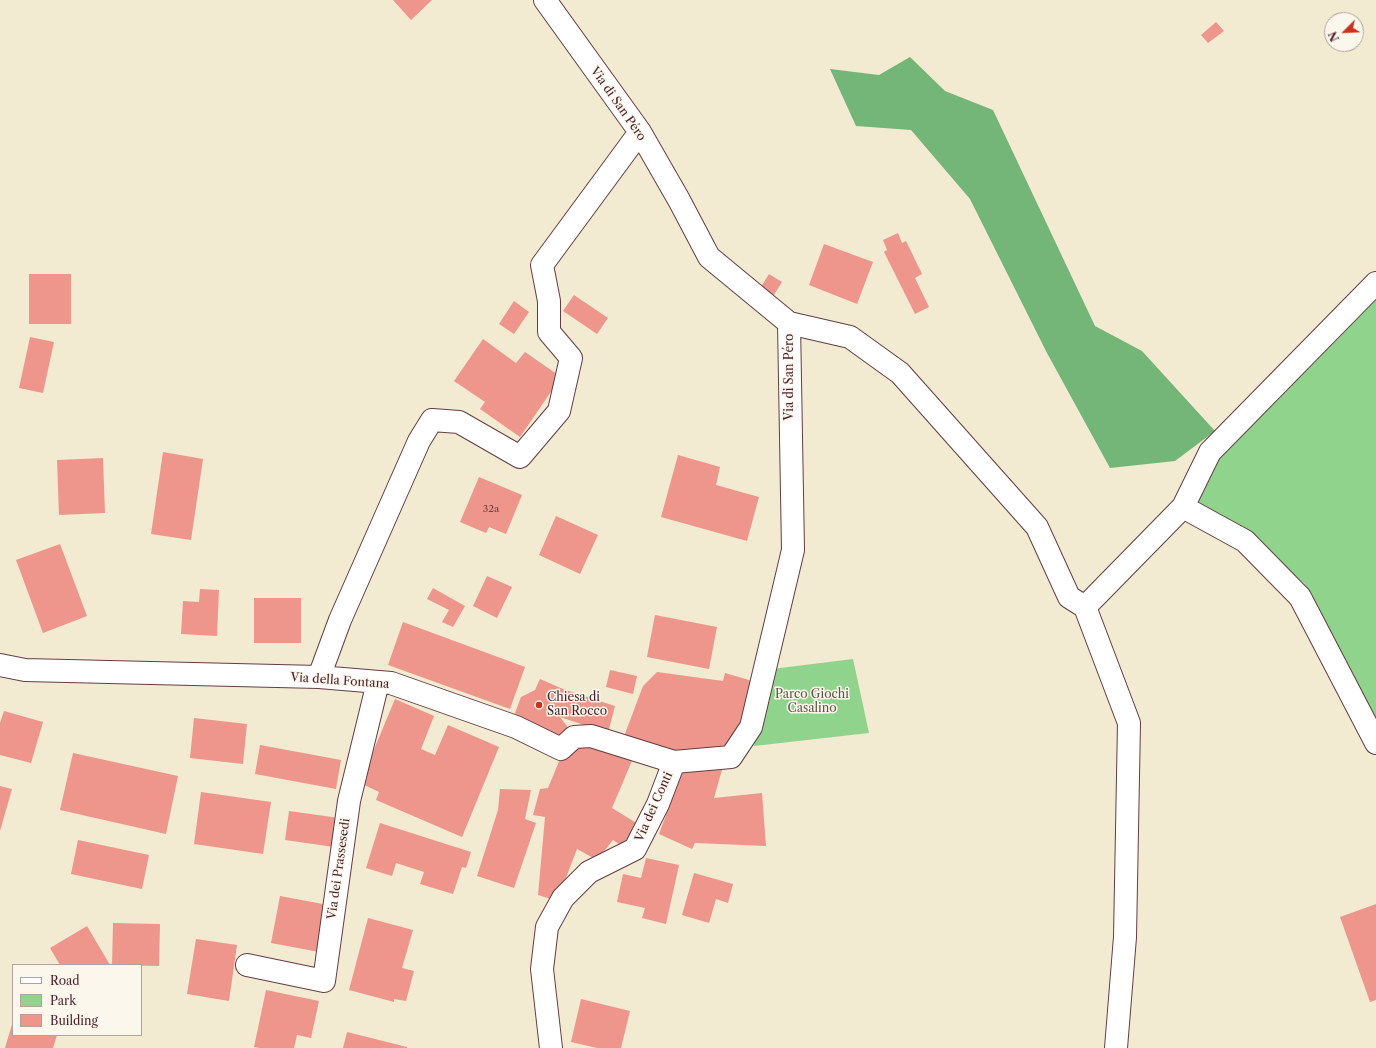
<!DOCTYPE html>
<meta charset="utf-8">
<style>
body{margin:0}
#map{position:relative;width:1376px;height:1048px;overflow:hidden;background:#f3ead2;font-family:"Libre Caslon Text",serif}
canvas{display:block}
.legend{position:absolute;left:12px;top:964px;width:130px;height:72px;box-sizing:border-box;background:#fbf7ec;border:1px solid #b4a19f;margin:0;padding:5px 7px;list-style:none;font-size:12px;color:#4a1f2b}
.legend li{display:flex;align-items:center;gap:8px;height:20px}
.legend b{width:20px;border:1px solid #b4a19f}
.north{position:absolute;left:1324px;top:12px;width:40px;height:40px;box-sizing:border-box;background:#fbf7ec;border:1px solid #b4a19f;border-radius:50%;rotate:246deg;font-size:11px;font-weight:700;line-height:16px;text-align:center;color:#4a1f2b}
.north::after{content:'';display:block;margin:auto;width:14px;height:18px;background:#c8321e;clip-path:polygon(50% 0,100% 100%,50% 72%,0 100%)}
</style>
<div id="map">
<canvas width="1376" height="1048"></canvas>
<ul class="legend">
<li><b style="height:5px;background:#fff"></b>Road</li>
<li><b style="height:11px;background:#90d38c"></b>Park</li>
<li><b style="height:11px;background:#ee968b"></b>Building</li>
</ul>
<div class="north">N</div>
</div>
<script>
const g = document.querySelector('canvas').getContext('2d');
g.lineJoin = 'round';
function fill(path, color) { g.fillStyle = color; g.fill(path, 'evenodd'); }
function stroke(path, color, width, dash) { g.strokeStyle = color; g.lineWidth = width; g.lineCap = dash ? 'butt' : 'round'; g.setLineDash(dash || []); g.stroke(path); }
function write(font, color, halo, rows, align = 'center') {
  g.font = font + ' "Libre Caslon Text",serif'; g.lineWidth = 3; g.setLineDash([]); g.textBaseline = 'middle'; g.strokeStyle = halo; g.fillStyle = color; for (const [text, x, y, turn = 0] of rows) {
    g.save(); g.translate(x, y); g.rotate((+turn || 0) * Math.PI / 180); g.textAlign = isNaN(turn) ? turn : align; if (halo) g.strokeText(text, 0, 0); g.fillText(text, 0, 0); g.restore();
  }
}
fill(new Path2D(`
 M 1376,292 L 1376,733 L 1323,630 L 1305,584 L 1248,537 L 1189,505 L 1213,454 Z
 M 853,659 L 869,733 L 754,746 L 764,670 Z`), '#90d38c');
fill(new Path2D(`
 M 910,57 L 945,91 L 993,110 L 1095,326 L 1142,351 L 1215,431 L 1175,461 L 1110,468 L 1047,353 L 970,199 L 911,130 L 856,126 L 830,69 L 879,75 Z`), '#74b578');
fill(new Path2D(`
 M 393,0 L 432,0 L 411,20 Z
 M 1216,22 L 1224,31 L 1208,43 L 1201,35 Z
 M 898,233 L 902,243 L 906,241 L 922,274 L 915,278 L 929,307 L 915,314 L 884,252 L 887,250 L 883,240 Z
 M 824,244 L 873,262 L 857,304 L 809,285 Z
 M 29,274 L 71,274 L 71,324 L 29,324 Z
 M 769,274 L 782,282 L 772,298 L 759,290 Z
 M 574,295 L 608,318 L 597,334 L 563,311 Z
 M 514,301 L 529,312 L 514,334 L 499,324 Z
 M 30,337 L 54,342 L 43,393 L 19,388 Z
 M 483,339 L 516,363 L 525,352 L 561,377 L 520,437 L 480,409 L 485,402 L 454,381 Z
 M 163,452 L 203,459 L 191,540 L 151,534 Z
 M 678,455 L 720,467 L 716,485 L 759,497 L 747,541 L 661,517 Z
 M 103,458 L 105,513 L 59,515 L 57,460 Z
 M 479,477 L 522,495 L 506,534 L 489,527 L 486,533 L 460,522 Z
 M 556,516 L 598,535 L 580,574 L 539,555 Z
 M 60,544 L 87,616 L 43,633 L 16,560 Z
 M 487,576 L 512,587 L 497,618 L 473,606 Z
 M 433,588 L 465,606 L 453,627 L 442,622 L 449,610 L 427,599 Z
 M 200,589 L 219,590 L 217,636 L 181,634 L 183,601 L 199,602 Z
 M 254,598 L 301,598 L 301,643 L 254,643 Z
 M 655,615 L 717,627 L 709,669 L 647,657 Z
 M 403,622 L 525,667 L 510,709 L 388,665 Z
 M 610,670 L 637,676 L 633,694 L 606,687 Z
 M 657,672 L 723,681 L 725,673 L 756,682 L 745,723 L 723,751 L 683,758 L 623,739 L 643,686 Z
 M 540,679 L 563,689 L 615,706 L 608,733 L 560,717 L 570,730 L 553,742 L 520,727 L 515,713 L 521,697 L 535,690 Z
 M 395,699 L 434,716 L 421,749 L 435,755 L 448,725 L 499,747 L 462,837 L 376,800 L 379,792 L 360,783 Z
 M 4,711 L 43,722 L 31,763 L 0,755 L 0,723 Z
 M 194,718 L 247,724 L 243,764 L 190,758 Z
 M 581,743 L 634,756 L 612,808 L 638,824 L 622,846 L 613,840 L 597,860 L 577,849 L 557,901 L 538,895 L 545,817 L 533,815 L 540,789 L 548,788 L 560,759 Z
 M 260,745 L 341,760 L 336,789 L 255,774 Z
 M 73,753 L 178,776 L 166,834 L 60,810 Z
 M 723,766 L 714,798 L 762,793 L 766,846 L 695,843 L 692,849 L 659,834 L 684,767 Z
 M 0,786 L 12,789 L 0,831 Z
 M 500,789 L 531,790 L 525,819 L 536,823 L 514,888 L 477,876 L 498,810 Z
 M 201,792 L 271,802 L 263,854 L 194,844 Z
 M 289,811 L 339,818 L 334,847 L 285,840 Z
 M 380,823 L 471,852 L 466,868 L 462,867 L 453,894 L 420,884 L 424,872 L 396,863 L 392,876 L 366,868 Z
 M 78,840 L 149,855 L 142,889 L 71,874 Z
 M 646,858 L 679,865 L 666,924 L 642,918 L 645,908 L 617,902 L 623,874 L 641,878 Z
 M 694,873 L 733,884 L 728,903 L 716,899 L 709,923 L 682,915 Z
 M 280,896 L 328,905 L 319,952 L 271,943 Z
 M 1376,904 L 1376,1000 L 1370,1002 L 1340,917 Z
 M 368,918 L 413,930 L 402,968 L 414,971 L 406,1001 L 394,999 L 394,1002 L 349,990 Z
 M 113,923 L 160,924 L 159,966 L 112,965 Z
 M 87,926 L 110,965 L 60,965 L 50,948 Z
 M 196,939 L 237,945 L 229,1001 L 187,994 Z
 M 266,990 L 319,1001 L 311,1038 L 297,1035 L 294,1048 L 260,1048 L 254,1047 Z
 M 581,999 L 630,1011 L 621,1048 L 597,1048 L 571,1042 Z
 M 13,1021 L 13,1035 L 57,1035 L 53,1048 L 5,1048 Z
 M 347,1032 L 407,1047 L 407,1048 L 343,1048 Z`), '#ee968b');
const minor = new Path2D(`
 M 545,0 L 640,132 L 679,200 L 709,257 L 789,323 L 850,337 L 900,373 L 1037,527 L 1069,597 L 1085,607 L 1129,723 L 1125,937 L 1116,1048
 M 1183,507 L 1245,541 L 1300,597 L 1376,743
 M 1085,607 L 1183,507 L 1210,452 L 1376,283
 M 0,665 L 25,670 L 319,677 L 391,683 L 516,727 L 561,749 L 574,737 L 591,736 L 674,762 L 731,757 L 751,727 L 793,550 L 789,323
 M 319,677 L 340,620 L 419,441 L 432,420 L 459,422 L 520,457 L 559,411 L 571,358 L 549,332 L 549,301 L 542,265 L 640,132
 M 247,965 L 324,981 L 349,801 L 378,682
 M 551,1048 L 542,969 L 547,927 L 563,898 L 589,872 L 635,849 L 658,804 L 674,762`);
stroke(minor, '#633d44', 24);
stroke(minor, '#fff', 22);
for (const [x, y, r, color] of [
 [539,705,4,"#c8321e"]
]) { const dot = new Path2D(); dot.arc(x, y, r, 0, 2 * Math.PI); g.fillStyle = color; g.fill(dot); stroke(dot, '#fbf7ec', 1.5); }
write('10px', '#733d43', null, [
 ["32a",491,509]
]);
write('12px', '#4a1f2b', '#fbf7ec', [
 ["Via di San Péro",618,104,55],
 ["Via di San Péro",790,377,-90],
 ["Via della Fontana",340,681,4],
 ["Via dei Conti",654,807,-66],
 ["Via dei Prassesedi",339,869,-82]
]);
write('12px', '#5f5548', '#fbf7ec', [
 ["Parco Giochi",812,695],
 ["Casalino",812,709]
]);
write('12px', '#4a1f2b', '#fbf7ec', [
 ["Chiesa di",547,698],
 ["San Rocco",547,712]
], 'left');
</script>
